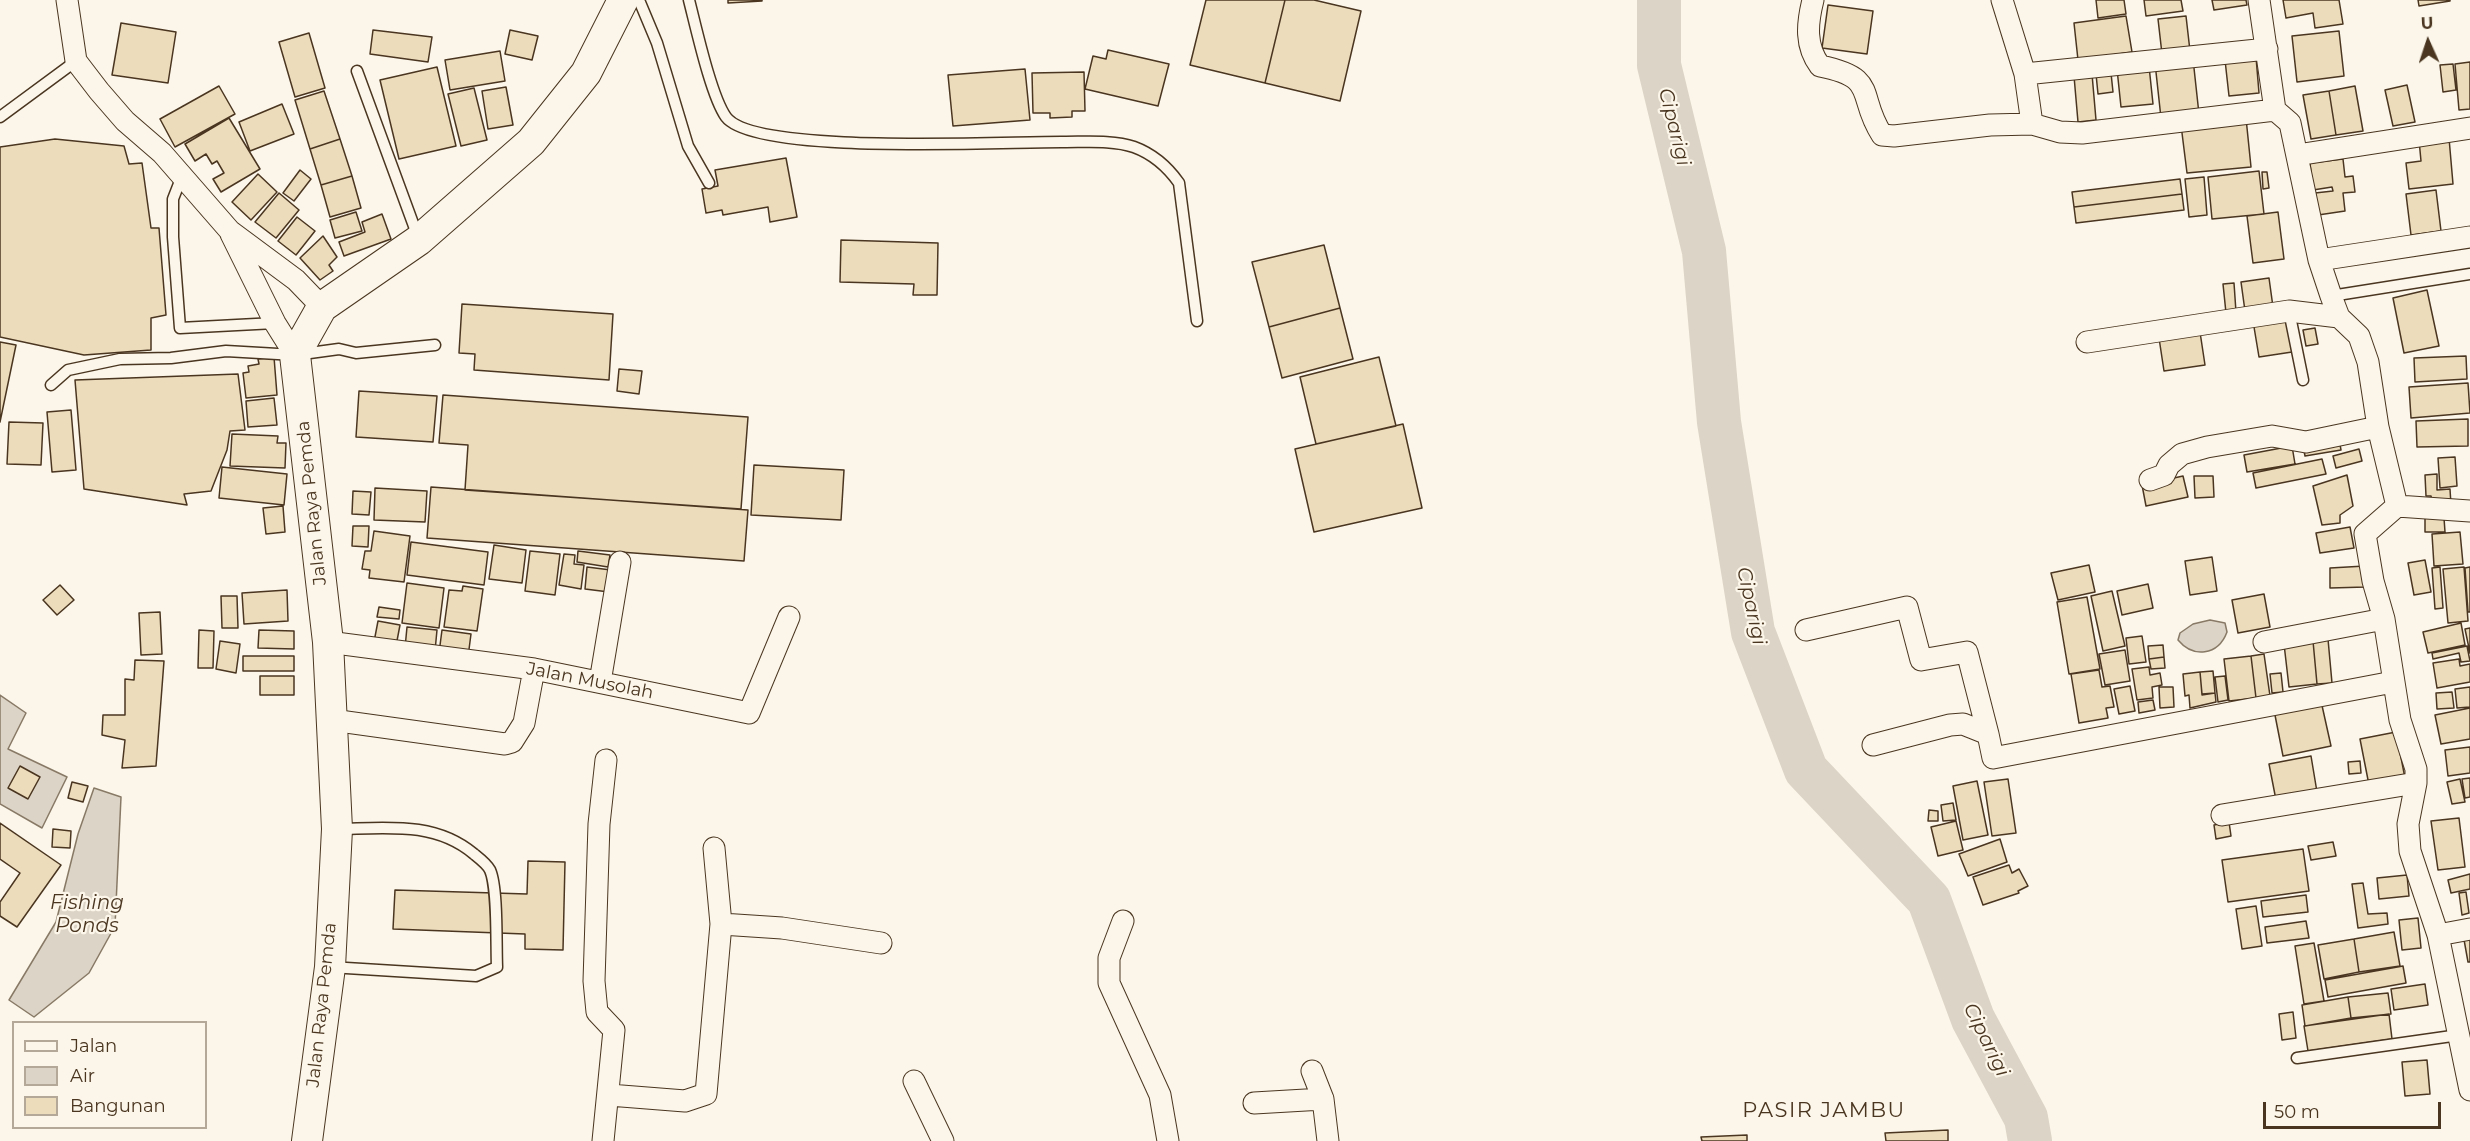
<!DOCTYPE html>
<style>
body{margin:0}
#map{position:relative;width:2470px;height:1141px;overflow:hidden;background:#fbf6e9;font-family:Montserrat,sans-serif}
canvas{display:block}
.legend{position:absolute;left:12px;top:1021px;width:195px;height:108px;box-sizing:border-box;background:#fbf6e9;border:2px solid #b4a999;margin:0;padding:8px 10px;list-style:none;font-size:18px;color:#4a3520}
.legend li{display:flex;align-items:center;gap:12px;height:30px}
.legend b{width:30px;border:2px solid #b4a999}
.north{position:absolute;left:2398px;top:12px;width:60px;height:60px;-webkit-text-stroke:4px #fbf6e9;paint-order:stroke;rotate:357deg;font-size:16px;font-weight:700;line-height:24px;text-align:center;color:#4a3520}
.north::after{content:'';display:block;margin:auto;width:21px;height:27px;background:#4a3520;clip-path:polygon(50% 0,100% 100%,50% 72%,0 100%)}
.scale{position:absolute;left:2263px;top:1102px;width:178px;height:27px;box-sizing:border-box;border:3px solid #4a3520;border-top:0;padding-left:8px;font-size:18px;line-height:21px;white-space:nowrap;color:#4a3520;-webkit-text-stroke:4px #fbf6e9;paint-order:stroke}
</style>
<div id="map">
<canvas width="2470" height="1141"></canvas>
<ul class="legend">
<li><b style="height:8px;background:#fbf6e9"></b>Jalan</li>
<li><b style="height:16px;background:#dcd4c6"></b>Air</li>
<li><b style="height:16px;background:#ecdcbc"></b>Bangunan</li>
</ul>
<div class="north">U</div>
<div class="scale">50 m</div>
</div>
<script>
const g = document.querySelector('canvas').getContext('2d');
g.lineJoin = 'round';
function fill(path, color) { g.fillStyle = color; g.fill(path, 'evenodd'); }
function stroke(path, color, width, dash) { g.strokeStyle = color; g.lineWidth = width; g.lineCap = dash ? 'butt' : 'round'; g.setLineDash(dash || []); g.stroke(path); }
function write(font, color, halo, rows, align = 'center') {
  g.font = font + ' Montserrat,sans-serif'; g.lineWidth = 4.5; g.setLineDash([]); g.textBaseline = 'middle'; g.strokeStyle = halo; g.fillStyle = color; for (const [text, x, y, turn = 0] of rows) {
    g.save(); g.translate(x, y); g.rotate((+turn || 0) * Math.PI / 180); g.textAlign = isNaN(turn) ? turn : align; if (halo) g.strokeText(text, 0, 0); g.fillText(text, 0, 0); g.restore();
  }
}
const water = new Path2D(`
 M 2210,620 L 2225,623 L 2227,632 C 2218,656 2193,658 2178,640 L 2180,633 L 2193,624 Z
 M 0,695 L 26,713 L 8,749 L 67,777 L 42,828 L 0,804 Z
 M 94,788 L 121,797 L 115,926 L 89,973 L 34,1017 L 9,1000 L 56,922 L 78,834 Z`);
fill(water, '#dcd4c6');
stroke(water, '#887966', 1.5);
stroke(new Path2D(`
 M 1659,0 L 1659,65 L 1704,251 L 1719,422 L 1753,632 L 1806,770 L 1929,900 L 1973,1019 L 2026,1118 L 2030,1141`), '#dcd4c6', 44);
const building = new Path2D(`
 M 728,0 L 762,0 L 762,1 L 728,3 Z
 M 1206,0 L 1285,0 L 1265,83 L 1190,65 Z
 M 1285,0 L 1314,0 L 1361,11 L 1340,101 L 1265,83 Z
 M 2096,0 L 2124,0 L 2126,14 L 2098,18 Z
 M 2144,0 L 2181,0 L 2183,11 L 2146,16 Z
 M 2212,0 L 2246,0 L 2247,5 L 2214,10 Z
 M 2283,0 L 2339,0 L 2343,24 L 2315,28 L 2313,13 L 2286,18 Z
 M 2418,0 L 2450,0 L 2450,1 L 2419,6 Z
 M 1828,5 L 1873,11 L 1867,54 L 1822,48 Z
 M 2126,16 L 2132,52 L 2078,60 L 2074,23 Z
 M 2186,16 L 2190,51 L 2162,54 L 2158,19 Z
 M 121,23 L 176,32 L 168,83 L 112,75 Z
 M 373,30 L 432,37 L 428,62 L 370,54 Z
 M 510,30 L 538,36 L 532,60 L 505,54 Z
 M 2339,31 L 2344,76 L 2297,82 L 2292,36 Z
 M 309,33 L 325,88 L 295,97 L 279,42 Z
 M 1108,50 L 1169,64 L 1158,106 L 1085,89 L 1093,56 L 1106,59 Z
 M 500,51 L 505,81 L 450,90 L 445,60 Z
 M 2256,57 L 2259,93 L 2229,96 L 2225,60 Z
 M 2193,59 L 2199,114 L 2161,118 L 2155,63 Z
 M 2470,62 L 2470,109 L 2459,110 L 2455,64 Z
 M 2453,64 L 2456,90 L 2443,92 L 2440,65 Z
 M 2149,66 L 2153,104 L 2121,107 L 2117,69 Z
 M 437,67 L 456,146 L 399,159 L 380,80 Z
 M 1025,69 L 1030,120 L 953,126 L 948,75 Z
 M 1084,72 L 1085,111 L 1072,111 L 1072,117 L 1050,118 L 1050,113 L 1033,113 L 1032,73 Z
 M 2111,73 L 2113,92 L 2098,94 L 2096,74 Z
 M 2092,74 L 2096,120 L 2078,122 L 2074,76 Z
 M 2407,85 L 2415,122 L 2393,126 L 2385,90 Z
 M 219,86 L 235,114 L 175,147 L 160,119 Z
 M 2355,86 L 2363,131 L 2336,135 L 2329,91 Z
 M 506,87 L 513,125 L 488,129 L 482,91 Z
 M 474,88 L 487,140 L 461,146 L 448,94 Z
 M 324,91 L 340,139 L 310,149 L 295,100 Z
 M 2329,91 L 2336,135 L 2311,139 L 2303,95 Z
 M 282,104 L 294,134 L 250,151 L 239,122 Z
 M 229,118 L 260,169 L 221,192 L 213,179 L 224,173 L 217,161 L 212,164 L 206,154 L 195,161 L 185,144 Z
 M 2246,118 L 2251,167 L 2187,173 L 2181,125 Z
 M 2449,138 L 2453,184 L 2409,189 L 2406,163 L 2421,161 L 2419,140 Z
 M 55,139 L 124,146 L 129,164 L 142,163 L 151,228 L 159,228 L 166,315 L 151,318 L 151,350 L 84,355 L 0,337 L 0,147 Z
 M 340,139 L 352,176 L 321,185 L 310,149 Z
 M 786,158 L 797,217 L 770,222 L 768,207 L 723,215 L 722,210 L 706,213 L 702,189 L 718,186 L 715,170 Z
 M 2343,159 L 2345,177 L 2353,176 L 2355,192 L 2343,193 L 2345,211 L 2318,215 L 2315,193 L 2333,191 L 2332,187 L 2313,190 L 2310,163 Z
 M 300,170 L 311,179 L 294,201 L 283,193 Z
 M 2259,171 L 2264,214 L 2212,219 L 2208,177 Z
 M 2262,172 L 2267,172 L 2269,188 L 2263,189 Z
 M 258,174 L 277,192 L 251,220 L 232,202 Z
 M 352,176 L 361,208 L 330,217 L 321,185 Z
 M 2204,177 L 2207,215 L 2189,217 L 2185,179 Z
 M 2180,179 L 2182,194 L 2074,207 L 2072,192 Z
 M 2436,190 L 2441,231 L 2411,235 L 2406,194 Z
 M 279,193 L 299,210 L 276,238 L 255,222 Z
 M 2182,194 L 2184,210 L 2076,223 L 2074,207 Z
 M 356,212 L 362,231 L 335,238 L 330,220 Z
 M 2278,212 L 2284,259 L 2253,263 L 2247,216 Z
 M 382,214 L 391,239 L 344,256 L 339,242 L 365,232 L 362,222 Z
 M 297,217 L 315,231 L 296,255 L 278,241 Z
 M 323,236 L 337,257 L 329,265 L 333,271 L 320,280 L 300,258 Z
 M 841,240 L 938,243 L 937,295 L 913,295 L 914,284 L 840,282 Z
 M 1324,245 L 1340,308 L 1269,327 L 1252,262 Z
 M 2269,278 L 2273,307 L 2245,311 L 2241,282 Z
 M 2234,283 L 2236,312 L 2226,313 L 2223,284 Z
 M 2427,290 L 2439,346 L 2404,353 L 2393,298 Z
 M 462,304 L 613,314 L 609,380 L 474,370 L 475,354 L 459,353 Z
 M 1340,308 L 1353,359 L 1282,378 L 1269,327 Z
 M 2286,316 L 2292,352 L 2259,357 L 2253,321 Z
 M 2315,328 L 2318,344 L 2306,346 L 2303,330 Z
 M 2200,332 L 2205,365 L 2164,371 L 2159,338 Z
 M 0,342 L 16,345 L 0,422 Z
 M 2466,356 L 2467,379 L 2415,382 L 2414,358 Z
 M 274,357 L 277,395 L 246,398 L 243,373 L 249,372 L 248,366 L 259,364 L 258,359 Z
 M 1379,357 L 1396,426 L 1316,444 L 1300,377 Z
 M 619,369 L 642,371 L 639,394 L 617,391 Z
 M 238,374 L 245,430 L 230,431 L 227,450 L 211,491 L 184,494 L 187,505 L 84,489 L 75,380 Z
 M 2468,383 L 2470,413 L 2411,418 L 2409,387 Z
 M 359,391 L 437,396 L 433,442 L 356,437 Z
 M 443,395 L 748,417 L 741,509 L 465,490 L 468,445 L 439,443 Z
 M 274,398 L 277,425 L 248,427 L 246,401 Z
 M 71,410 L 76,470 L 52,472 L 47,412 Z
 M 2468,419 L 2468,446 L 2417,447 L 2416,421 Z
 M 9,422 L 43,423 L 41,465 L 7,464 Z
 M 1403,424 L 1422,508 L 1314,532 L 1295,449 Z
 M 232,434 L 278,436 L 277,443 L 286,443 L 285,468 L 230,466 Z
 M 2339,439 L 2341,450 L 2305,456 L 2303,445 Z
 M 2292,446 L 2295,464 L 2247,472 L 2244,455 Z
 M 2359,449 L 2362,461 L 2336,468 L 2333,456 Z
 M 2455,457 L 2457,486 L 2440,488 L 2438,458 Z
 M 2322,459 L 2326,474 L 2256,488 L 2253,473 Z
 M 754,465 L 844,470 L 841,520 L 751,515 Z
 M 222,467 L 287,474 L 284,505 L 219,498 Z
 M 2437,474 L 2437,490 L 2450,489 L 2451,505 L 2432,501 L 2431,496 L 2426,496 L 2425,475 Z
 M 2347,475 L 2353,506 L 2340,515 L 2340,523 L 2322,525 L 2313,486 Z
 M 2183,476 L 2188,497 L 2146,506 L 2142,485 Z
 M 2194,476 L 2213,476 L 2214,497 L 2195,498 Z
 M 431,487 L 748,510 L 744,561 L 427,538 Z
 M 375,488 L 427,491 L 425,522 L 374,520 Z
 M 353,491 L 371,492 L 369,515 L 352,514 Z
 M 283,506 L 285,532 L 266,534 L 263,508 Z
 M 2425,518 L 2444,518 L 2445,532 L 2425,532 Z
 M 353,526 L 369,526 L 368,547 L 352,546 Z
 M 2350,527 L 2354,548 L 2320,553 L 2316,533 Z
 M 374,531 L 410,536 L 404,582 L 369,578 L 370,570 L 362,569 L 365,551 L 371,551 Z
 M 2460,532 L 2463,564 L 2434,566 L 2432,534 Z
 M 411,542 L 488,552 L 484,585 L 407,575 Z
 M 494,545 L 526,550 L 522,583 L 489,579 Z
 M 530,551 L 560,554 L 555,595 L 525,591 Z
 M 578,551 L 610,555 L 608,567 L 577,562 Z
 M 564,554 L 575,555 L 574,564 L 584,565 L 581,589 L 559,585 Z
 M 2212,557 L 2217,591 L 2190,595 L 2185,561 Z
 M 2425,560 L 2431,592 L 2414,595 L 2408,563 Z
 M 2089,565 L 2095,592 L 2058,600 L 2051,573 Z
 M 2365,566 L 2366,587 L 2330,588 L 2330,568 Z
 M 587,567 L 611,570 L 609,592 L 585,589 Z
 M 2440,567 L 2443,608 L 2435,609 L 2432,568 Z
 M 2464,567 L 2468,621 L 2448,623 L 2443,569 Z
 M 2470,567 L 2470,612 L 2468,612 L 2465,568 Z
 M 407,583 L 444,588 L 439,628 L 402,623 Z
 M 2148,584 L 2153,608 L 2122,615 L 2117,591 Z
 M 60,585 L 74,600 L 57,615 L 43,600 Z
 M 463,586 L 483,589 L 477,631 L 444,627 L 449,590 L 462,591 Z
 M 287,590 L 288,621 L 244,624 L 242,593 Z
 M 2112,591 L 2125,646 L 2103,651 L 2091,596 Z
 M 2264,594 L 2270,627 L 2238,633 L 2232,600 Z
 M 221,596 L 237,596 L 238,628 L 222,628 Z
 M 2087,597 L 2100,669 L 2069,674 L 2057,602 Z
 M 379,607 L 400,610 L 399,619 L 377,617 Z
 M 160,612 L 162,654 L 141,655 L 139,613 Z
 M 378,621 L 400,625 L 396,646 L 374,642 Z
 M 2461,623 L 2465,645 L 2428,653 L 2423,632 Z
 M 407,627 L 437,630 L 435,651 L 405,648 Z
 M 2470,628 L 2470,653 L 2465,629 Z
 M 199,630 L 214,631 L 213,668 L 198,668 Z
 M 259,630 L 294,631 L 294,649 L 258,648 Z
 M 442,630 L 471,634 L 468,657 L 439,653 Z
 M 2142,636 L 2146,662 L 2129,664 L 2126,638 Z
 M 2328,639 L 2332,683 L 2317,684 L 2313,641 Z
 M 220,641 L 240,644 L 236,673 L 216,669 Z
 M 2313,641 L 2317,684 L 2289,687 L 2284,644 Z
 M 2163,645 L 2164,657 L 2149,659 L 2148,646 Z
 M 2467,646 L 2470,661 L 2461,662 L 2459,653 L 2433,659 L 2432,653 Z
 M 2125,650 L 2130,681 L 2105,685 L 2099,654 Z
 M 2264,654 L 2270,696 L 2256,698 L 2251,656 Z
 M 243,656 L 294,656 L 294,671 L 243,671 Z
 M 2251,656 L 2256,698 L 2229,701 L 2224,659 Z
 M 2164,657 L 2165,668 L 2151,669 L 2149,659 Z
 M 2459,659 L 2460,666 L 2470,664 L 2470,682 L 2437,688 L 2433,663 Z
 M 135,660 L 164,661 L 156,766 L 122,768 L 125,740 L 102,735 L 103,715 L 125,715 L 125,679 L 134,680 Z
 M 2149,667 L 2150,675 L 2160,673 L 2162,685 L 2152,687 L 2153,698 L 2137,700 L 2132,669 Z
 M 2099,670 L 2102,687 L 2110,686 L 2114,707 L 2106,708 L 2108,718 L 2079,723 L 2071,674 Z
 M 2213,671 L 2215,693 L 2202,694 L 2200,672 Z
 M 2200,672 L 2202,695 L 2215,693 L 2216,702 L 2190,708 L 2189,695 L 2185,696 L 2183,674 Z
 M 2281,673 L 2283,692 L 2272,693 L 2270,674 Z
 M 260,676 L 294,676 L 294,695 L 260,695 Z
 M 2225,676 L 2228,700 L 2218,702 L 2215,677 Z
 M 2130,686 L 2135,711 L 2119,714 L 2114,689 Z
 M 2159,687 L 2173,687 L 2174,707 L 2160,708 Z
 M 2470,687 L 2470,707 L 2457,708 L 2455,689 Z
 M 2452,692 L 2454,708 L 2437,709 L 2436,693 Z
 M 2153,700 L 2155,710 L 2139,713 L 2138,702 Z
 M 2321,701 L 2331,746 L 2283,756 L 2274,710 Z
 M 2470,708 L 2470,739 L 2441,744 L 2435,715 Z
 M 2396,732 L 2405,778 L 2369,785 L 2360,739 Z
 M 2470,747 L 2470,773 L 2448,776 L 2445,750 Z
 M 2311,756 L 2317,792 L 2276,800 L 2269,764 Z
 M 2360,761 L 2361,773 L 2349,774 L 2348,762 Z
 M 20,766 L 40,777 L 28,799 L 8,788 Z
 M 2470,778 L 2470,797 L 2465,798 L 2462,779 Z
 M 2008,779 L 2016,833 L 1992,836 L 1984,782 Z
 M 2460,779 L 2465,802 L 2452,804 L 2447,782 Z
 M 1977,781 L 1988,835 L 1963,840 L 1953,786 Z
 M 72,782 L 88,786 L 83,802 L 68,798 Z
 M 1953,803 L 1956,820 L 1943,821 L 1941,805 Z
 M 1929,810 L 1938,811 L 1938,821 L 1928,821 Z
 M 2459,818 L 2465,867 L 2438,870 L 2431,821 Z
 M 1956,821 L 1963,850 L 1938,856 L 1931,827 Z
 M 2229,822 L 2231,836 L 2216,839 L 2214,825 Z
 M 0,823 L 61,865 L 17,927 L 0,916 L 0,902 L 20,873 L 0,859 Z
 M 53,829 L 71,831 L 70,848 L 52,847 Z
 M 2000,839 L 2007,862 L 1968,876 L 1959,854 Z
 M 2333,842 L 2336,856 L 2311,860 L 2308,846 Z
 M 2303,849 L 2309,891 L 2228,902 L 2222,860 Z
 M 528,861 L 565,862 L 563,950 L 525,949 L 525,934 L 393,929 L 395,890 L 527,894 Z
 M 2009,865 L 2012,873 L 2019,869 L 2028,886 L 2018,891 L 2019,893 L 1983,905 L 1973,877 Z
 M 2470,874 L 2470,889 L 2451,893 L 2448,880 Z
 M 2407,875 L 2409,896 L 2379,899 L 2377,878 Z
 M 2363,883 L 2368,914 L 2387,913 L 2388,924 L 2358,928 L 2352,884 Z
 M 2466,892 L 2469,913 L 2462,915 L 2459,893 Z
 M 2306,895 L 2308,912 L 2263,917 L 2261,901 Z
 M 2256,906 L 2262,946 L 2242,949 L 2236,909 Z
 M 2418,918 L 2421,948 L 2402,950 L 2399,920 Z
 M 2306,921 L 2309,938 L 2267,943 L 2265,927 Z
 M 2394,932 L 2400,966 L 2359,972 L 2354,939 Z
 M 2470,933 L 2470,962 L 2468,962 L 2463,934 Z
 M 2354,939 L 2359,972 L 2324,979 L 2318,945 Z
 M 2314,943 L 2324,1001 L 2304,1004 L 2295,946 Z
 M 2403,966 L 2406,983 L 2328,997 L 2325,980 Z
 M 2425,984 L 2428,1005 L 2394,1010 L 2391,989 Z
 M 2388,993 L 2391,1014 L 2351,1018 L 2348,997 Z
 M 2348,997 L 2351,1018 L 2305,1026 L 2302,1005 Z
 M 2293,1012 L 2296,1038 L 2282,1040 L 2279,1014 Z
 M 2389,1014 L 2392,1039 L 2308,1051 L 2304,1026 Z
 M 2427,1060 L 2430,1094 L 2405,1096 L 2402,1062 Z
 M 1948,1130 L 1948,1141 L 1886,1141 L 1885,1133 Z
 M 1747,1135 L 1747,1141 L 1702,1141 L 1701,1137 Z`);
fill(building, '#ecdcbc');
stroke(building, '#4a3520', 1.5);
const lane = new Path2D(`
 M 639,0 L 657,43 L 688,146 L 709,183
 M 689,0 C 696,27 711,96 726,117 C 755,156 1010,141 1066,142 C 1087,142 1114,140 1134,147 C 1153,154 1167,166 1179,183 L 1197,321
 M 357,71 L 418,237
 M 0,117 L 76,61
 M 182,176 L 173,199 L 173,237 L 180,328 L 275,323
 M 2331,296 L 2470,274
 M 2289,311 L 2303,380
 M 51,385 L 68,370 L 120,359 L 171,358 L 226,351 L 295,355 L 339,349 L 356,353 L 435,345
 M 330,967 L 476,976 L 497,967 C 496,945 498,888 490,870 C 487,864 479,858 474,854 C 435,821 386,828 338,829
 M 2297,1058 L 2459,1035`);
const street = new Path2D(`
 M 67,0 L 76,61 L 99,91 L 125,121 L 162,153 L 230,231 L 296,280 L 322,307
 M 1813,0 C 1807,24 1805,46 1820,66 C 1880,78 1856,95 1882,135 L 1894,136 L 1990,125 L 2032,124 L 2060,132 L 2082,133 L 2275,110
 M 2002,0 L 2025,74 L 2032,124
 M 2259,0 L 2275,110 L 2290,123 L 2319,260 L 2331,296 L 2339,317 L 2359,336 L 2368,362 L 2378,427 L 2397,506 L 2365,534 L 2373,581 L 2384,619 L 2400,720 L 2416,769 L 2416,783 L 2408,824 L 2410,851 L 2438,935 L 2470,1090
 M 2025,74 L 2267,49
 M 2297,155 L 2470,128
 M 231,234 L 275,323 L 295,355
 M 2319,260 L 2470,237
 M 2087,342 L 2289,311 L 2339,317
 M 2150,480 L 2164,475 L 2169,465 L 2182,454 L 2207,447 L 2272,436 L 2306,442 L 2378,427
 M 2397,506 L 2470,511
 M 1806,630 L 1907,607 L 1921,660 L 1967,652 L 1988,734
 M 328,642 L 534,669 L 749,713 L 789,617
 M 2264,642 L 2384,619
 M 600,682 L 620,562
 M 332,720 L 505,744 L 512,742 L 524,723 L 534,669
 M 1873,745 L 1950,725 L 1963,724 L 1988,734 L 1993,758 L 2393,682
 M 2222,815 L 2416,783
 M 1123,921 L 1109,958 L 1109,983 L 1160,1095 L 1168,1141
 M 721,924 L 782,928 L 881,943
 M 2438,935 L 2470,929
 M 1312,1071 L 1323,1099 L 1328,1141
 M 914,1081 L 943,1141
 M 609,1095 L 685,1101 L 706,1094 L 721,924 L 714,848
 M 1254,1103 L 1323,1099
 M 603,1141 L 614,1030 L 597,1012 L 594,981 L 599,824 L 606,760`);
const secondary = new Path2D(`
 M 307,1141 L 330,967 L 337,829 L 328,642 L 295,355 L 322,307 L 419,240 L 531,142 L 586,73 L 623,0`);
stroke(lane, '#4a3520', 13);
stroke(street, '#4a3520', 23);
stroke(secondary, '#4a3520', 32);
stroke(lane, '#fbf6e9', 10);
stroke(street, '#fbf6e9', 21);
stroke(secondary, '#fbf6e9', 30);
write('18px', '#4a3520', '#fbf6e9', [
 ["Jalan Raya Pemda",312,503,-96],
 ["Jalan Musolah",590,681,11],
 ["Jalan Raya Pemda",322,1005,-84]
]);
write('italic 20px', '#4a3520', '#fbf6e9', [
 ["Ciparigi",1674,127,76],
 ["Ciparigi",1751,606,78],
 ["Fishing",87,903],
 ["Ponds",87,926],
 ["Ciparigi",1986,1040,64]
]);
g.letterSpacing = '1.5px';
write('21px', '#4a3520', '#fbf6e9', [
 ["PASIR JAMBU",1824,1111]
]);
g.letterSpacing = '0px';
</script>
